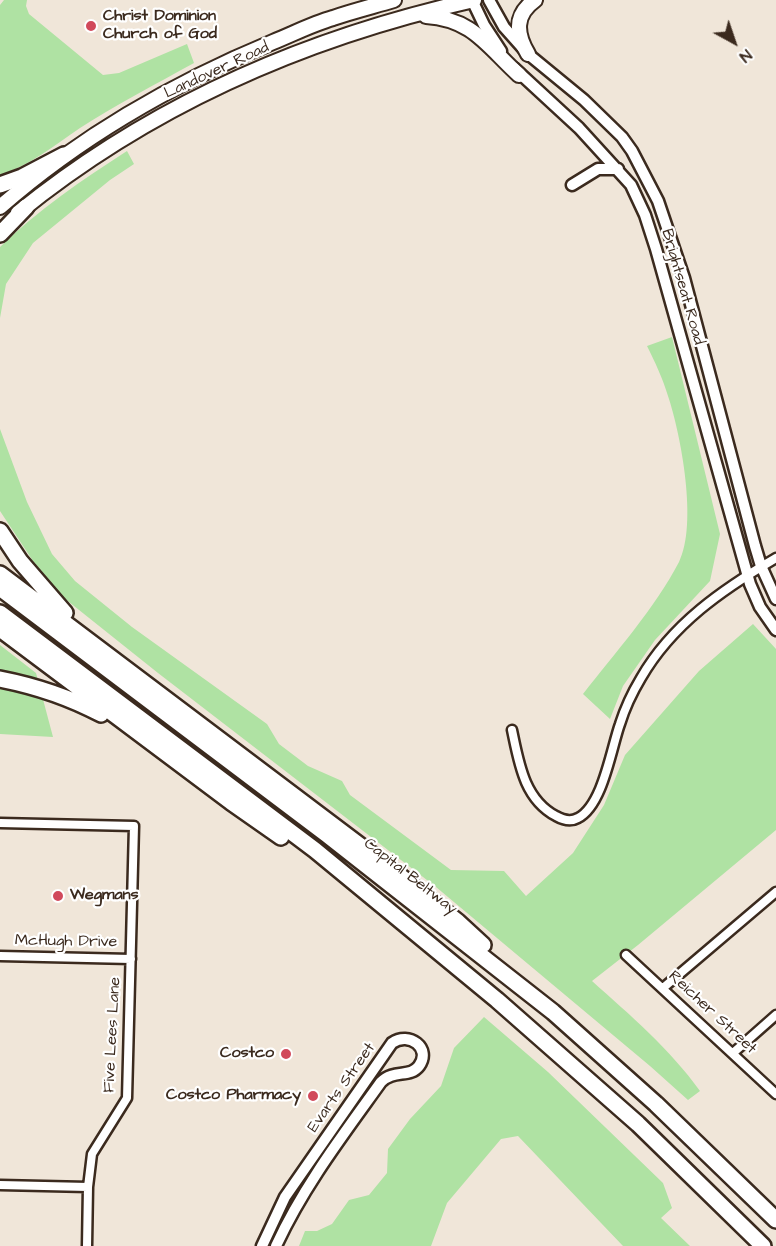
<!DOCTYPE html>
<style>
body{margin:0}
#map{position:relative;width:776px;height:1246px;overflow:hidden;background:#f0e6d9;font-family:"Architects Daughter",sans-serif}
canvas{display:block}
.north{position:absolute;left:704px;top:12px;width:60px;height:60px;-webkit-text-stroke:4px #fff;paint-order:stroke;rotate:140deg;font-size:16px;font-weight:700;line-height:24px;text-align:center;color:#3b2a1e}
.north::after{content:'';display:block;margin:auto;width:21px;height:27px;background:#3b2a1e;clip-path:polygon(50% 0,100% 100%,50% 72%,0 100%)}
</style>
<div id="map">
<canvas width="776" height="1246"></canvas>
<div class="north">N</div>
</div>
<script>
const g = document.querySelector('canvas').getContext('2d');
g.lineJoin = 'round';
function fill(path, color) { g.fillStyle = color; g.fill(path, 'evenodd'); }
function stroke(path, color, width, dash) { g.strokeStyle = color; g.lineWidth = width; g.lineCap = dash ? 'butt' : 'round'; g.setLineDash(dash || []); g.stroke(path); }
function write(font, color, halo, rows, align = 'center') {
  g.font = font + ' "Architects Daughter",sans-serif'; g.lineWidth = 4.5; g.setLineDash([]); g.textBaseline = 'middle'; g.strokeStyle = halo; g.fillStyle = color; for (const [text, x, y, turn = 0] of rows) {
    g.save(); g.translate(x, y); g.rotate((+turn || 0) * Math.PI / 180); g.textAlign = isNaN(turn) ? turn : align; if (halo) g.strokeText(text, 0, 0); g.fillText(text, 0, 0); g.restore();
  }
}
fill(new Path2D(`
 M 4,0 L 27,0 L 26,6 L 29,14 L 103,75 L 119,73 L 187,44 L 194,63 C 156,84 117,104 80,128 C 55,145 29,166 0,175 L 0,5 Z
 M 127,151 L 134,164 L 110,180 L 33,243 L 6,284 L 0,318 L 0,247 C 38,210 82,180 127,151 Z
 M 672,337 L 720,534 L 710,581 L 655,640 L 623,686 L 610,719 L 583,694 C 615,653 655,608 679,562 C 698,524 681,435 668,396 C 663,379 655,362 647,346 Z
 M 0,429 L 27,502 L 52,554 L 75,581 L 132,627 L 267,724 L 279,744 L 308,766 L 342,781 L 350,795 L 451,870 L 504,871 L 526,896 L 573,853 L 604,805 L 625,755 L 699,671 L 753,624 L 776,649 L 776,830 L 638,945 L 592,981 C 630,1015 670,1049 700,1091 L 688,1100 L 650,1066 L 436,887 L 158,673 L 64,598 L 33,561 L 0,511 Z
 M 0,645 L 36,673 L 53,737 L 0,734 Z
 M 484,1017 L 548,1072 L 663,1183 L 672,1208 L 661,1218 L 690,1246 L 623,1246 L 518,1136 L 501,1139 L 447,1203 L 431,1246 L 299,1246 L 305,1231 L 317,1231 L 332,1224 L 349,1200 L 369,1195 L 387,1173 L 388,1149 L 410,1119 L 441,1086 L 454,1048 Z`), '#afe2a3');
const minor = new Path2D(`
 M 512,730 C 519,763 524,799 556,816 C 563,820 571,822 578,818 C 603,805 611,749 620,724 C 625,708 632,693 641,678 C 672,624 723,589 776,558
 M 0,823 L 134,826 L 127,1098 L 92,1154 L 88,1187 L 87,1246
 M 626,955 L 776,1094
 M 0,956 L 131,959
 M 663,988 L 776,892
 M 733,1053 L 776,1015
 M 0,1185 L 88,1187`);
const tertiary = new Path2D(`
 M 472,0 L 484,25 L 501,51
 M 489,0 L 504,27 L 528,54 L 584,100 L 622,137 L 632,151 L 658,201 L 684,278 L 755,546 L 761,566 L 776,599
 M 514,68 L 579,128 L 631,185 L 645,215 L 656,249 L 750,584 L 760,607 L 776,630
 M 572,185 L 598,169 L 618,169
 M 262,1246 L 285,1197 L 392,1043 C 409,1031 432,1048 419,1066 C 410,1078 394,1069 381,1082 C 343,1135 303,1187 276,1246`);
const primary = new Path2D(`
 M 426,16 C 473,19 487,46 519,75
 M 528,54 C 516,34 514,15 535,0
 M 0,207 C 81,136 174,83 273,42 C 293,34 312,24 333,18 C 353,11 374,6 394,0
 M 18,213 C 151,105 308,37 474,0`);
const motorway = new Path2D(`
 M 0,185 L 22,177 L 64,155
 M 0,234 L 26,207
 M 0,531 L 20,561 L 65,613
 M 0,574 L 391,869 L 458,922 L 483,945
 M 0,588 L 326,834 L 553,1012 L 656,1104 L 776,1220
 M 0,613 L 315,850 L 497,1000 L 638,1124 L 763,1246
 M 0,629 L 231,802 L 281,837
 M 0,679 C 36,686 69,697 101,714`);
stroke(minor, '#3b2a1e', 13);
stroke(tertiary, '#3b2a1e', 15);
stroke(primary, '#3b2a1e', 18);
stroke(motorway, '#3b2a1e', 20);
stroke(minor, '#fff', 8);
stroke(tertiary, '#fff', 10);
stroke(primary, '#fff', 14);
stroke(motorway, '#fff', 15);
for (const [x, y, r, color] of [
 [91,26,6,"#d1495b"],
 [58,896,6,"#d1495b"],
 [286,1054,6,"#d1495b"],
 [313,1096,6,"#d1495b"]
]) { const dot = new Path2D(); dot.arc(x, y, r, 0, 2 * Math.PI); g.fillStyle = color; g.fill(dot); stroke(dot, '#fff', 2); }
write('bold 16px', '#3b2a1e', '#fff', [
 ["Christ Dominion",103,17],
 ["Church of God",103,35],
 ["Wegmans",70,896],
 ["Costco",274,1054,"right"],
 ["Costco Pharmacy",301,1096,"right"]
], 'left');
write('16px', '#3b2a1e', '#fff', [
 ["Landover Road",217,71,-25],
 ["Brightseat Road",682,287,74],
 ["Capital Beltway",410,877,38],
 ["McHugh Drive",66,942,1],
 ["Reicher Street",712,1013,43],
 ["Five Lees Lane",113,1035,-87],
 ["Evarts Street",342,1088,-55]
]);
</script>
